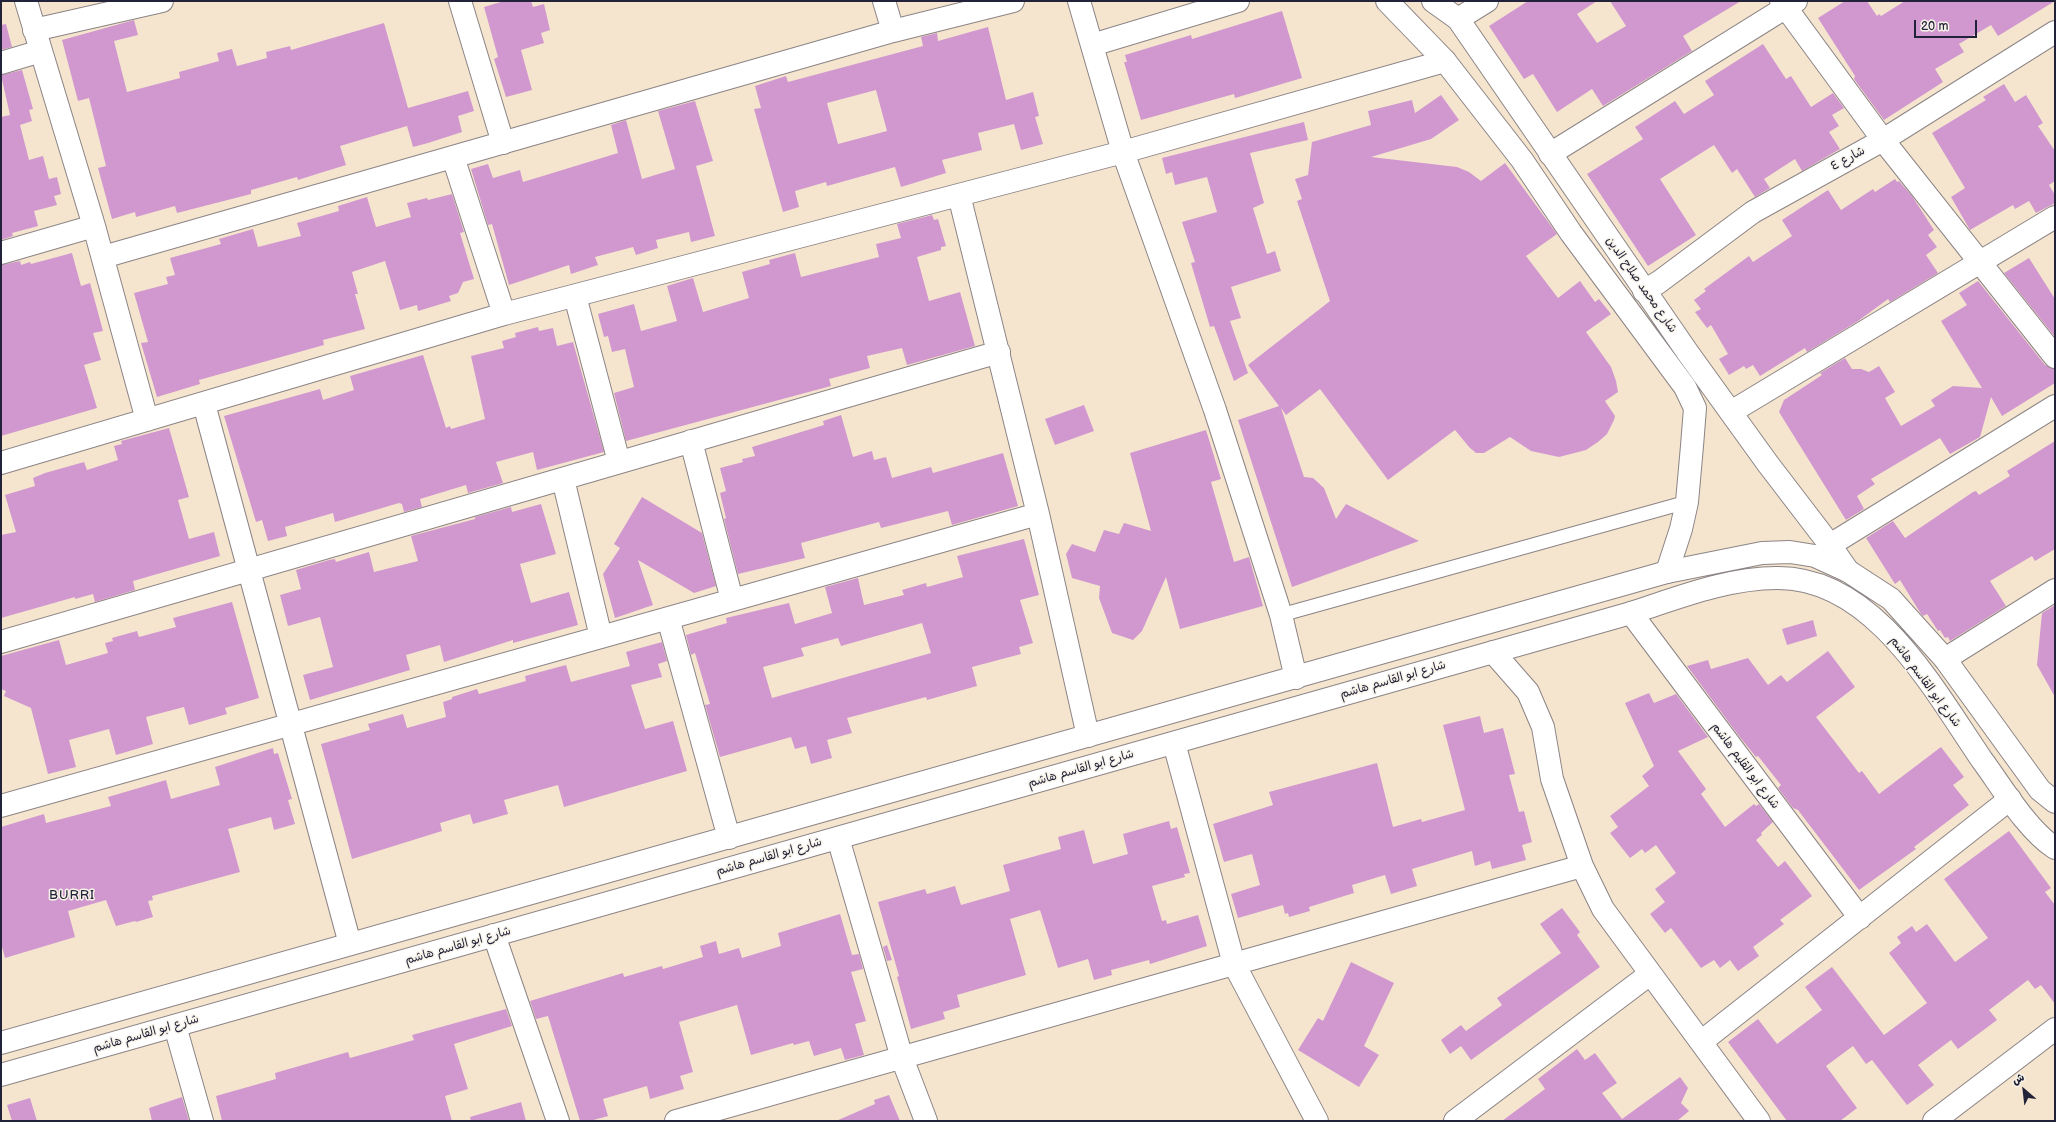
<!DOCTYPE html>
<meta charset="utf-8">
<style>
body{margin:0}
#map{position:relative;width:2056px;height:1122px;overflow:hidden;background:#f5e5cf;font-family:"Balsamiq Sans","Playpen Sans Arabic",sans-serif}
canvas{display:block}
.frame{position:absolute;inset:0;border:2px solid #22223b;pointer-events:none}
.north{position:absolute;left:2004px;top:1070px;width:40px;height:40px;-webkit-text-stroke:3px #f7f3e8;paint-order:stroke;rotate:332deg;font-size:11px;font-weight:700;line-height:16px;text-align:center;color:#22223b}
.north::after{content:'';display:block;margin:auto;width:14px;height:18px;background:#22223b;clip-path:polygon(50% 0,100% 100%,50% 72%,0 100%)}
.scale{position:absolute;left:1914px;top:20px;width:63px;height:18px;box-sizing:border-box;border:2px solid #22223b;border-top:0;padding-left:5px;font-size:12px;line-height:14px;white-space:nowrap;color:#22223b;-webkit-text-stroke:3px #f7f3e8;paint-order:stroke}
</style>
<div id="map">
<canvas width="2056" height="1122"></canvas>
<div class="frame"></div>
<div class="north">ش</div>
<div class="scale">20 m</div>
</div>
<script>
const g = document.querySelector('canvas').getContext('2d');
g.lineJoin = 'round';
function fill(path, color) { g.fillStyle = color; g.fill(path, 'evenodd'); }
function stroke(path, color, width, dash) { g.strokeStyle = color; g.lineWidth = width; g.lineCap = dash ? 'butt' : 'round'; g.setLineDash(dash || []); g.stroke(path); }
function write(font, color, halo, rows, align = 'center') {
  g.font = font + ' "Balsamiq Sans","Playpen Sans Arabic",sans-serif'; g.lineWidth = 3; g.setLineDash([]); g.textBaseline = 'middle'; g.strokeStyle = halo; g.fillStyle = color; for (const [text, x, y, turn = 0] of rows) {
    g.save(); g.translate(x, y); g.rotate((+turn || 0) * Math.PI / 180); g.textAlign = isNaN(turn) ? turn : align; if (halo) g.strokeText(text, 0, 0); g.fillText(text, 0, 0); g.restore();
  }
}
fill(new Path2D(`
 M 504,1 L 531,1 L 533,7 L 544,4 L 550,30 L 541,33 L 544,43 L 521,50 L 532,90 L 506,97 L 494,59 L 498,57 L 484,7 Z
 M 1528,1 L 1597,1 L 1577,14 L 1597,43 L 1626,26 L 1610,1 L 1741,1 L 1683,36 L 1692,51 L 1603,106 L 1592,89 L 1557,112 L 1533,74 L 1524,79 L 1489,26 Z
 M 1845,1 L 1867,1 L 1877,16 L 1879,14 L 1881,16 L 1905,1 L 2055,1 L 1998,36 L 1991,25 L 1959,44 L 1964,52 L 1935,69 L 1943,82 L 1884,120 L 1854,79 L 1855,76 L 1818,18 Z
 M 1282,11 L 1302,78 L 1235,98 L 1234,94 L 1141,120 L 1124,62 L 1127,62 L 1125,55 L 1191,35 L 1192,39 Z
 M 134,20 L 138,35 L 114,41 L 127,92 L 180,78 L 179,72 L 219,61 L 217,53 L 232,49 L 237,66 L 267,58 L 266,52 L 290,46 L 291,50 L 384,23 L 408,108 L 468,91 L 474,111 L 458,116 L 462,132 L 428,143 L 413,147 L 407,126 L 340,146 L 346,165 L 320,173 L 298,180 L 297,177 L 251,190 L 251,194 L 177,213 L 175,206 L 136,217 L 135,212 L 112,219 L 98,168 L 106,166 L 89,98 L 78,101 L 62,40 Z
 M 6,24 L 12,47 L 1,50 L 1,25 Z
 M 988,27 L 1006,100 L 1033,92 L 1039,116 L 1035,117 L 1043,144 L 1021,150 L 1014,124 L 978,133 L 982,150 L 942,160 L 946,173 L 901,187 L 895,167 L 827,186 L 826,182 L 795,191 L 799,207 L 783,212 L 754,109 L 761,108 L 755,86 L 786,76 L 788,82 L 923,46 L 921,37 L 937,33 L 938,41 ZM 876,90 L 887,131 L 838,144 L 827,103 Z
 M 1763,44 L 1786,79 L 1791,76 L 1811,107 L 1833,93 L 1844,108 L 1832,115 L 1839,126 L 1829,132 L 1840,149 L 1802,171 L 1795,159 L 1764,179 L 1770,188 L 1755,197 L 1737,169 L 1732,173 L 1714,145 L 1660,179 L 1696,235 L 1648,266 L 1587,174 L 1643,139 L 1635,127 L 1675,101 L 1684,114 L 1714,95 L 1705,81 Z
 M 22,70 L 33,109 L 29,110 L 32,121 L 20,125 L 29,160 L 43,156 L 49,179 L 57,177 L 61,194 L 54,196 L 57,205 L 34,211 L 38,226 L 12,233 L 13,236 L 1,240 L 1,117 L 10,115 L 1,75 Z
 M 2004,84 L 2015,102 L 2026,95 L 2043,123 L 2038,126 L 2055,151 L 2055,181 L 2049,185 L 2055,195 L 2055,203 L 2036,213 L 2029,201 L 2015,209 L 2013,205 L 1970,230 L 1951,197 L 1965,188 L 1932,133 L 1986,100 L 1983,97 Z
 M 1441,95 L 1459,120 L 1431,139 L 1371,157 L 1457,167 L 1469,172 L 1481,181 L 1505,163 L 1557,234 L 1526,256 L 1558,298 L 1580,281 L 1595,302 L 1599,299 L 1611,314 L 1586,332 L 1611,367 L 1616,381 L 1618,392 L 1605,401 L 1615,416 L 1614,420 L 1607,434 L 1598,442 L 1586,450 L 1559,457 L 1531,451 L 1510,437 L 1484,453 L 1476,453 L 1469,447 L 1455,430 L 1388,480 L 1320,389 L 1286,415 L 1281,408 L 1304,477 L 1313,478 L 1324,488 L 1336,519 L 1346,504 L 1419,541 L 1292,587 L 1238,420 L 1279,406 L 1248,365 L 1330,301 L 1297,201 L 1302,199 L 1295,179 L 1308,175 L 1312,142 L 1371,125 L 1368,111 L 1412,100 L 1415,113 Z
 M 695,101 L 713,161 L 696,166 L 715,236 L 691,242 L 689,232 L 656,240 L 658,248 L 636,255 L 633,247 L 595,257 L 598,265 L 571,274 L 569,265 L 509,285 L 492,224 L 488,225 L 471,169 L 488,164 L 493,178 L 520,170 L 523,182 L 618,153 L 611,125 L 626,120 L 642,179 L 675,169 L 658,111 Z
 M 1304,122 L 1308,140 L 1250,153 L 1264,203 L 1253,208 L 1267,254 L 1275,251 L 1281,271 L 1231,287 L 1241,318 L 1230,321 L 1248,373 L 1234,381 L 1214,326 L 1210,327 L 1191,263 L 1195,262 L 1182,222 L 1217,212 L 1207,177 L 1175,185 L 1172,172 L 1166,174 L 1162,158 Z
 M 1895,179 L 1897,182 L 1899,181 L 1912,196 L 1934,230 L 1928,235 L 1937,247 L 1926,255 L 1938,273 L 1890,302 L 1888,299 L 1858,321 L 1807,352 L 1805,348 L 1760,376 L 1753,365 L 1746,369 L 1744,366 L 1729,375 L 1719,359 L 1728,354 L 1711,325 L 1707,328 L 1695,312 L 1701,309 L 1694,300 L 1706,291 L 1704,289 L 1749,256 L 1753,262 L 1792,236 L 1782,220 L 1828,190 L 1841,210 L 1873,189 L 1875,192 Z
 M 452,194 L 464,232 L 460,233 L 474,279 L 463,282 L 458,293 L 449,296 L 451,301 L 418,311 L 417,305 L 400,310 L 385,261 L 352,272 L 358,294 L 355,294 L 365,329 L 323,340 L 324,345 L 199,380 L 200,384 L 157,397 L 141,343 L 148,342 L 134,293 L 168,284 L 166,277 L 175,275 L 170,258 L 221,244 L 219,239 L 253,229 L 258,247 L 301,236 L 297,223 L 339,211 L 338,206 L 367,197 L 376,227 L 411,217 L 407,203 L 427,198 L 428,200 Z
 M 932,215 L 934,220 L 938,219 L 946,246 L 941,247 L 941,250 L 917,257 L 929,301 L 960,292 L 975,346 L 907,365 L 902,348 L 867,356 L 870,368 L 829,379 L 831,386 L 626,441 L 614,393 L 634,387 L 625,349 L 612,352 L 608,336 L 604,337 L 598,314 L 634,304 L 641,331 L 677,321 L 667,286 L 693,278 L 703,312 L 749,298 L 742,272 L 770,264 L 769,260 L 795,253 L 801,277 L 879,257 L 876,244 L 901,238 L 897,224 Z
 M 72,253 L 81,286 L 90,283 L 103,331 L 93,333 L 101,360 L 84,365 L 97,408 L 1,436 L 1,265 L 20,261 L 21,265 L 30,262 L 31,264 Z
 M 2029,258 L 2055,299 L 2055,337 L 2004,273 Z
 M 1978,281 L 2045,365 L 2055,369 L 2055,383 L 2002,416 L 1991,397 L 1980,437 L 1950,454 L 1940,438 L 1871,479 L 1875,484 L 1857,496 L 1864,509 L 1846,520 L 1779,412 L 1784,400 L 1822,375 L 1820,373 L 1845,358 L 1852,369 L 1861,369 L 1869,372 L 1879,366 L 1895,392 L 1885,398 L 1901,426 L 1935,406 L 1931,400 L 1953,386 L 1982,388 L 1941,321 L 1967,305 L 1959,293 Z
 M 538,327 L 539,331 L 553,328 L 557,346 L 573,342 L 604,452 L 537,470 L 533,452 L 496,462 L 503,483 L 468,493 L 466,485 L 420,499 L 422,507 L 404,512 L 402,504 L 399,503 L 335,522 L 333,513 L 285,527 L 287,536 L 268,541 L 262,520 L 256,522 L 224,416 L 320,389 L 323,400 L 354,390 L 350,376 L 423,355 L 446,428 L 450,426 L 451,429 L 485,419 L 471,356 L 504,348 L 502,341 L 516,337 L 515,333 Z
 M 1084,405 L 1094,431 L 1055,445 L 1045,419 Z
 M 841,415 L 853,457 L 872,451 L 874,460 L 886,457 L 892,478 L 931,467 L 933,473 L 1003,453 L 1018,506 L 952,525 L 948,511 L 881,528 L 879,522 L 801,543 L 805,558 L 738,574 L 724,519 L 726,518 L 720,493 L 726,491 L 720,468 L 743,462 L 742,459 L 755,456 L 752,447 L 824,425 L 823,421 Z
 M 169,428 L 189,497 L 178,500 L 189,539 L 214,532 L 220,556 L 133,581 L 135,590 L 95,602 L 93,594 L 75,599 L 75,597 L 1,618 L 1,535 L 16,532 L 5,495 L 35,486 L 33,478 L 45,473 L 84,462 L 87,470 L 118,460 L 114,446 L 122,444 L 121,441 Z
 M 1206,430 L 1221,479 L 1211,482 L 1234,562 L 1249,557 L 1263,606 L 1180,629 L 1166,577 L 1142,631 L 1133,640 L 1112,633 L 1099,598 L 1100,586 L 1072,578 L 1066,554 L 1072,544 L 1095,552 L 1104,530 L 1119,534 L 1124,523 L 1151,531 L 1130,453 Z
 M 2055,441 L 2055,549 L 2035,561 L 2032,556 L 1990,581 L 2006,606 L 1950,641 L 1948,637 L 1945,638 L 1940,630 L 1938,631 L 1927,614 L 1923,616 L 1921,614 L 1900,580 L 1895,584 L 1866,538 L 1893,521 L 1905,538 L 1973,492 L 1976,491 L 1979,495 L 2010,476 L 2007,471 Z
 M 642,497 L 702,533 L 716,586 L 694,593 L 638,560 L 653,605 L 615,618 L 603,574 L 620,548 L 614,544 Z
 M 541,504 L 556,554 L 520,564 L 531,603 L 569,592 L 578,625 L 513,643 L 513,640 L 444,662 L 440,645 L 406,655 L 410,670 L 310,700 L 303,675 L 333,667 L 320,617 L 288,626 L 280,595 L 301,589 L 296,570 L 329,560 L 335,559 L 336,562 L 369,552 L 374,572 L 418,561 L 411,536 L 475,519 L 475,517 L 511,507 L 512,512 Z
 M 1024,539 L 1039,595 L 1020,600 L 1033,643 L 1019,647 L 1021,654 L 972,667 L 977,686 L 927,700 L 926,697 L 847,718 L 852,733 L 827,740 L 832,758 L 811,764 L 806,746 L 795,749 L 791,737 L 720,757 L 705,705 L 710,704 L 695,653 L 691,655 L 686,635 L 727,623 L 726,618 L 789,603 L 795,624 L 832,613 L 825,587 L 858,578 L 864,605 L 904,595 L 902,590 L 926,583 L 927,587 L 963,577 L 957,556 ZM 922,623 L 931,653 L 772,698 L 763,667 L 804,656 L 801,648 L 838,638 L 841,646 Z
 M 232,602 L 259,698 L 225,708 L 227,714 L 189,725 L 184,707 L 146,717 L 153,744 L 116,755 L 109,729 L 69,740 L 76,767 L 48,774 L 31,708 L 4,696 L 6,691 L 1,689 L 1,656 L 59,640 L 66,665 L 108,653 L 105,643 L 113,641 L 112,638 L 137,631 L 139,637 L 176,627 L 173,618 Z
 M 2055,605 L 2055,697 L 2037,665 L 2042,613 Z
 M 1813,620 L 1817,636 L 1787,645 L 1782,629 Z
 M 662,642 L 667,661 L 658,664 L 662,677 L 631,685 L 645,729 L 673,721 L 687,771 L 564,807 L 558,785 L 504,800 L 508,814 L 473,824 L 470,814 L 440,823 L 442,831 L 352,859 L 321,744 L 370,730 L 368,724 L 403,714 L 407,728 L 446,717 L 443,702 L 452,699 L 452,697 L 477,689 L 479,694 L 526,681 L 525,676 L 566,665 L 571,682 L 630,666 L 626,652 Z
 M 1828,651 L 1855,687 L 1816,717 L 1859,773 L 1862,771 L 1879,794 L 1941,747 L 1964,777 L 1953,785 L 1969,805 L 1914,847 L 1916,849 L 1859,890 L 1798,810 L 1793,808 L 1778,788 L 1781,785 L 1758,756 L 1756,757 L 1739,736 L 1687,666 L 1708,660 L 1711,669 L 1748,658 L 1768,685 L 1781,675 L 1787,682 Z
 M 1649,693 L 1654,703 L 1676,694 L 1708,737 L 1678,751 L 1706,789 L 1701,794 L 1725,827 L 1754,804 L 1756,806 L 1759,804 L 1773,822 L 1761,833 L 1762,835 L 1756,840 L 1778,867 L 1785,861 L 1812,896 L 1780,920 L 1784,924 L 1753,947 L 1759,956 L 1738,971 L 1730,960 L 1720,968 L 1714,960 L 1701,968 L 1671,928 L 1665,933 L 1650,914 L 1665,902 L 1655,889 L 1676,873 L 1656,845 L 1645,853 L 1642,849 L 1630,858 L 1610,833 L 1618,827 L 1610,816 L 1649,786 L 1642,776 L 1654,766 L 1625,703 Z
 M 1480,716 L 1484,733 L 1503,728 L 1515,774 L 1509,775 L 1519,812 L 1524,811 L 1532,842 L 1522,845 L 1526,860 L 1492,869 L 1490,861 L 1475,866 L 1472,851 L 1412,869 L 1417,886 L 1391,894 L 1385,875 L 1352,885 L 1354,893 L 1309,907 L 1310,911 L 1289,917 L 1288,913 L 1285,914 L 1283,905 L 1238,918 L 1231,894 L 1260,885 L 1252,854 L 1224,862 L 1213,824 L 1273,805 L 1269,792 L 1377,763 L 1393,827 L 1421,819 L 1422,822 L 1465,810 L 1443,725 Z
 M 273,748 L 274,754 L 278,753 L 284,773 L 292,799 L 288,800 L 295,824 L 274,830 L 271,817 L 228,829 L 240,872 L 152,896 L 153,900 L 148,901 L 153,917 L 136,922 L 135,921 L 116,926 L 106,900 L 68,911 L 75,937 L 5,958 L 1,943 L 1,827 L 44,814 L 46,823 L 111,806 L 108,797 L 166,780 L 171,799 L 220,785 L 215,767 Z
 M 1169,821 L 1171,829 L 1177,827 L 1190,873 L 1184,874 L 1185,877 L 1152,886 L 1162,921 L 1166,920 L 1167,924 L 1198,915 L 1207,946 L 1150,964 L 1149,960 L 1111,970 L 1112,975 L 1094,980 L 1088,959 L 1058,968 L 1040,910 L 1010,919 L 1026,975 L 957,995 L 960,1007 L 943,1012 L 945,1019 L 911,1029 L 897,977 L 899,976 L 878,902 L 925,889 L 927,894 L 955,886 L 961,905 L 1010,891 L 1003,865 L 1061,849 L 1058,837 L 1084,830 L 1093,864 L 1128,854 L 1123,834 Z
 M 2009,831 L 2051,888 L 2045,892 L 2055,905 L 2055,1004 L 2041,985 L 2035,989 L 2028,980 L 1989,1010 L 1997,1020 L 1958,1049 L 1951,1040 L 1918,1065 L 1934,1085 L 1907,1105 L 1872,1060 L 1866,1064 L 1853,1046 L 1826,1066 L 1857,1108 L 1840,1121 L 1787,1121 L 1728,1042 L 1758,1019 L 1777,1044 L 1822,1010 L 1805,987 L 1832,967 L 1884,1035 L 1927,1003 L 1889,953 L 1901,943 L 1897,937 L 1912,926 L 1916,932 L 1927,924 L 1955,962 L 1988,938 L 1944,879 Z
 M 1562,908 L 1580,932 L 1577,935 L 1600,967 L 1471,1060 L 1461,1046 L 1450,1054 L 1441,1040 L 1461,1025 L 1466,1031 L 1502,1005 L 1497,998 L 1561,953 L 1540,924 Z
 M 840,914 L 852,955 L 859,954 L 863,969 L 851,972 L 866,1021 L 855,1024 L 864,1055 L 845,1060 L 841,1048 L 814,1056 L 809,1041 L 794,1045 L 793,1043 L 751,1055 L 737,1005 L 679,1022 L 693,1072 L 680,1076 L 684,1089 L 650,1099 L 647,1086 L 603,1099 L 608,1116 L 590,1121 L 580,1121 L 548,1016 L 536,1019 L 530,1001 L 623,973 L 624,977 L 662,966 L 663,969 L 703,957 L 700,946 L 716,941 L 719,954 L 739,948 L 742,958 L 781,946 L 778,933 Z
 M 887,945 L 892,960 L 887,961 L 883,947 Z
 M 1351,962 L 1394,983 L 1364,1046 L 1379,1055 L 1359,1087 L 1298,1050 L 1318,1018 L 1323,1021 Z
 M 506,1009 L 512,1026 L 454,1044 L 468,1089 L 445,1096 L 452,1121 L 222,1121 L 216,1096 L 276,1079 L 275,1073 L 348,1052 L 350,1058 L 414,1040 L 412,1035 Z
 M 1577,1049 L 1585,1060 L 1595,1053 L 1617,1083 L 1602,1093 L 1622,1119 L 1680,1077 L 1688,1088 L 1681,1103 L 1689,1111 L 1677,1121 L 1502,1121 L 1545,1089 L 1538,1079 Z
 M 889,1095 L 900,1121 L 836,1121 L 875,1104 L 874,1100 Z
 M 182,1097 L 189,1121 L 152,1121 L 149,1108 Z
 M 30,1098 L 37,1121 L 12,1121 L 7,1105 Z
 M 521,1102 L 526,1121 L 471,1121 L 470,1117 Z`), '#d198cf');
const lane = new Path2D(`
 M 1281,615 L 1687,502`);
const street = new Path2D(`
 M 26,1 L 94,226 L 147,420
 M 460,1 L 503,143
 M 884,1 L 893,31
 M 1079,1 L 1123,152 L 1215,410 L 1281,615 L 1296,678
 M 1781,1 L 1883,140 L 2055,357
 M 1458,19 L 1487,1
 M 34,30 L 162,1
 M 1092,45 L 1238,1
 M 1,63 L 41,51
 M 1550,154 L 1796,1
 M 453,157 L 504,314
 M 959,195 L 1038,514 L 1088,736
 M 1,253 L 94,226
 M 103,257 L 893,31 L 1013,1
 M 1644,291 L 1659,282 L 1753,212 L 1883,140 L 2055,32
 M 575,296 L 619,462
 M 204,404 L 350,944
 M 1731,412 L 2055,217
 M 691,441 L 732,600
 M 1,463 L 504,314 L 1123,152 L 1445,61
 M 563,479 L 601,637
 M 1830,545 L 2055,406
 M 1631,613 L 1860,918
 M 668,618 L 729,838
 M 1,642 L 999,352
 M 1493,652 L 1528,692 L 1543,727 L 1552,779 L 1582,866 L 1603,909 L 1759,1121
 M 1945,659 L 2055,590
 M 1174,743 L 1234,964 L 1317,1121
 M 1,806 L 1038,514
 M 838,838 L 902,1058 L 926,1121
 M 494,935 L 558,1121
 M 175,1026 L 202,1121
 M 1701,1042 L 2010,799
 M 676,1121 L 1582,866
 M 1455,1121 L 1650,974
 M 1934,1121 L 2055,1029`);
const secondary = new Path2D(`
 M 1387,1 L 1445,61 L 1522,160 L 1571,233 L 1685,387 L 1695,408 L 1692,446 L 1687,502 L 1681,529 L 1667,572
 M 1433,1 L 1458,19 L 1688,353 L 1768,464 L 1830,545 L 1848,571`);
const primary = new Path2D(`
 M 1,1043 L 1667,572 L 1762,553 L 1790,552 L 1815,556 L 1848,571 L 1891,599 L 1945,659 L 2040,790 L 2055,802
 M 1,1075 L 1631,613 C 1677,598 1727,578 1777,578 C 1874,577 1934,690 1982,760 C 2002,787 2027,830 2055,848`);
stroke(lane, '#8c8485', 15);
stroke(street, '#8c8485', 24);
stroke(secondary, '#8c8485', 24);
stroke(primary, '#8c8485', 24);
stroke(lane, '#fff', 13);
stroke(street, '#fff', 22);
stroke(secondary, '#fff', 22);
stroke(primary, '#fff', 22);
write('12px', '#22223b', '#f7f3e8', [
 ["شارع ٤",1848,159,-29],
 ["شارع محمد صلاح الدين",1641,285,55],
 ["شارع ابو القاسم هاشم",1393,680,-16],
 ["شارع ابو القاسم هاشم",1925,682,53],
 ["شارع ابو القليم هاشم",1745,766,53],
 ["شارع ابو القاسم هاشم",1081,769,-16],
 ["شارع ابو القاسم هاشم",769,857,-16],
 ["شارع ابو القاسم هاشم",458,946,-16],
 ["شارع ابو القاسم هاشم",146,1034,-16]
]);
g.letterSpacing = '1px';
write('13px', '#22223b', '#f7f3e8', [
 ["BURRI",72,896]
]);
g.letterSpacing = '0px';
</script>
